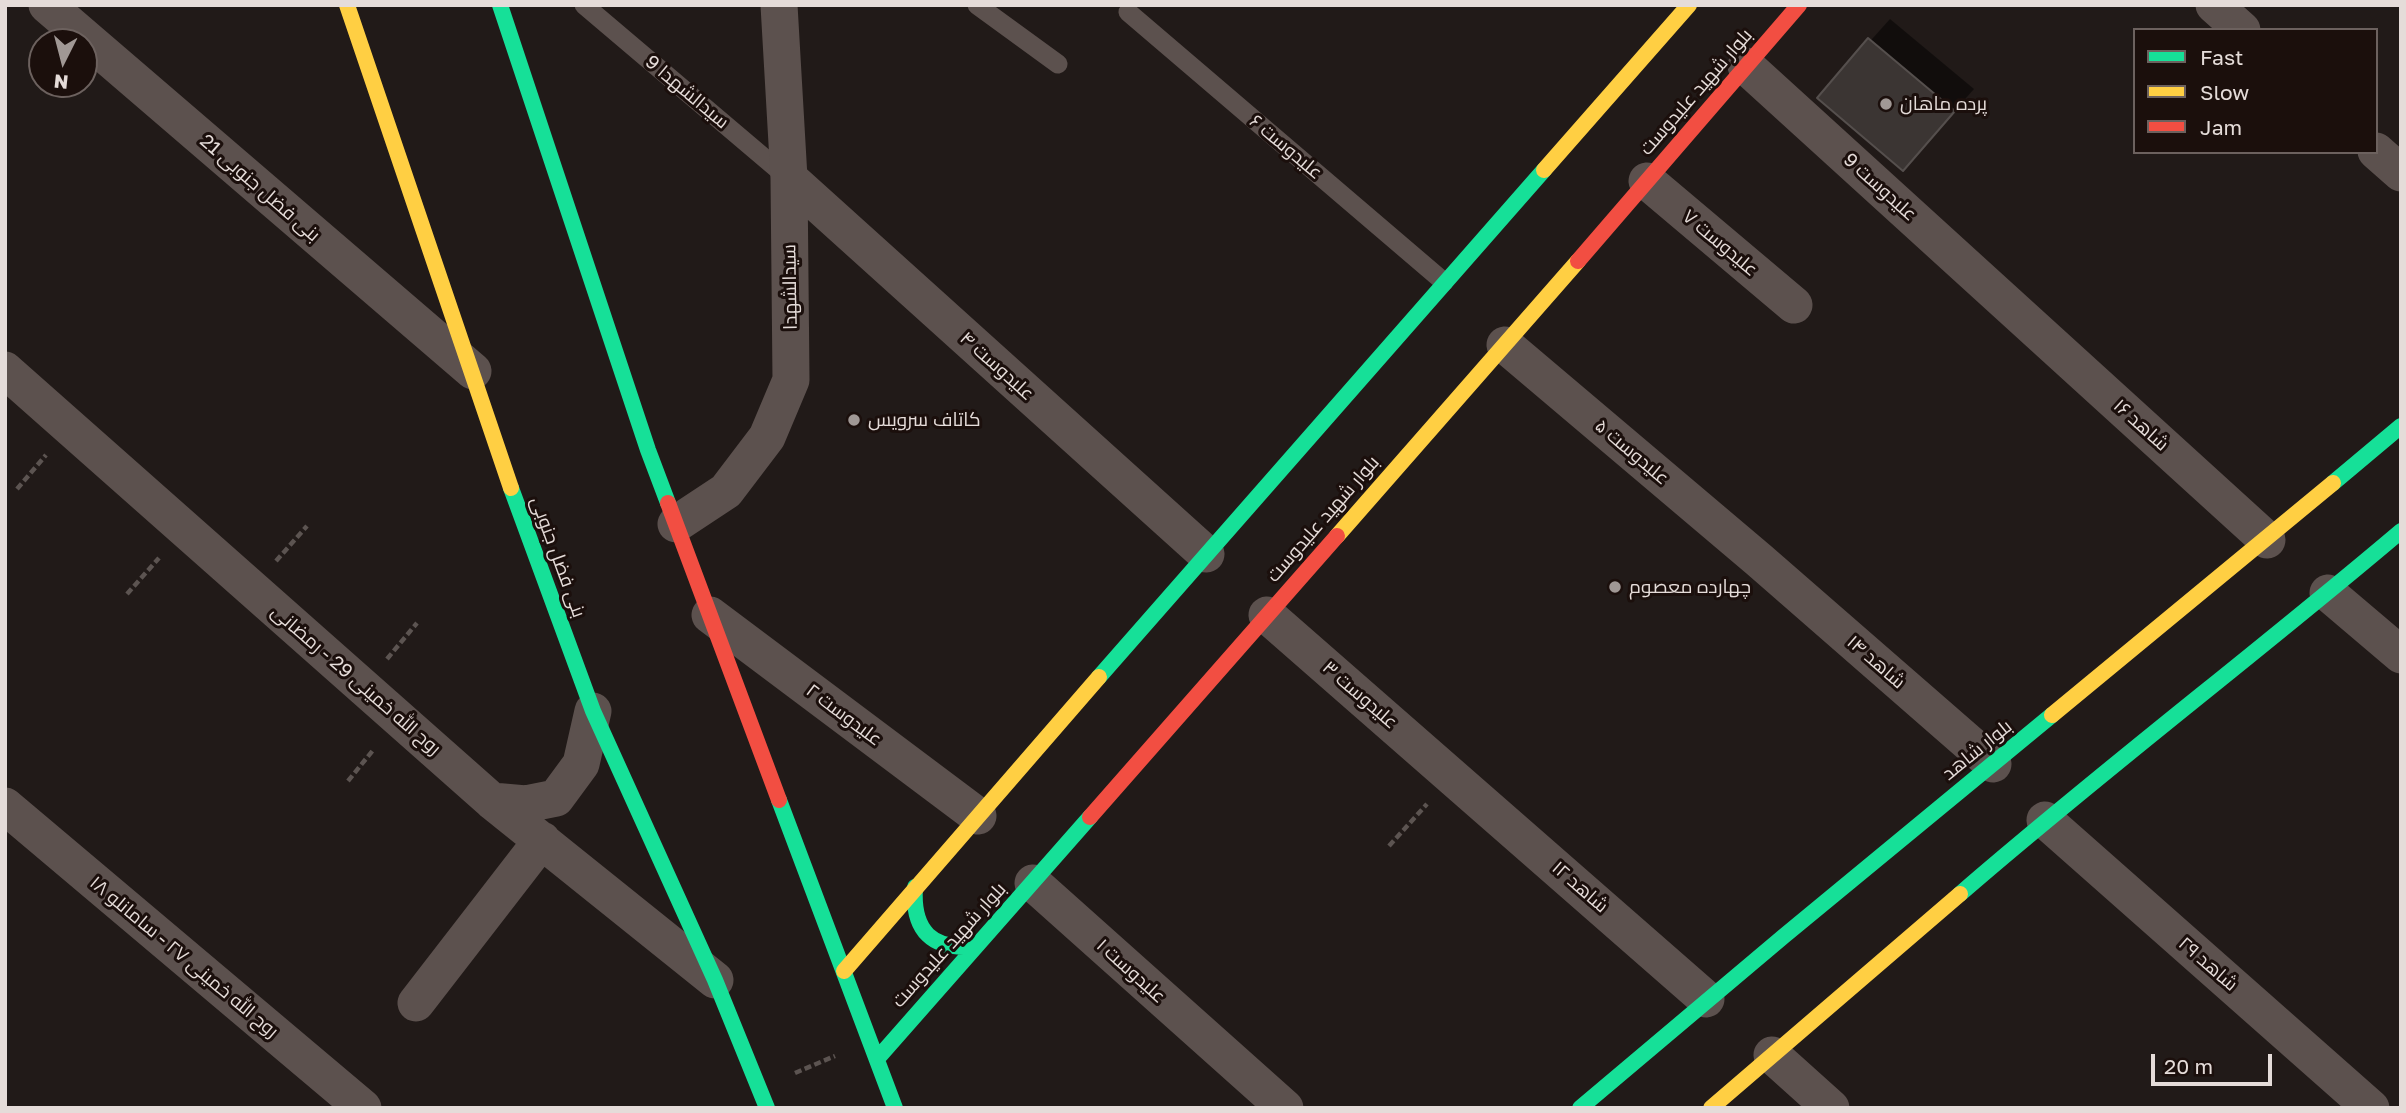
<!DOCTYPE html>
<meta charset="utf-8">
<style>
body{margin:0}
#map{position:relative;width:2406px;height:1113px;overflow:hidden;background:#211a18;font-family:"Golos Text",sans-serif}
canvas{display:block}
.frame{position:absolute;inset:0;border:7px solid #e5dcd9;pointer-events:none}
.legend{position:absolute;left:2133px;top:28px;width:245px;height:126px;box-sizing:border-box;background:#1b0f0c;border:2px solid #6c615e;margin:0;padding:9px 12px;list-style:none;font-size:21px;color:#e5dcd9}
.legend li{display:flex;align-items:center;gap:14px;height:35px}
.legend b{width:35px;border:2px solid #6c615e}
.north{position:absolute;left:28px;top:28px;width:70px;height:70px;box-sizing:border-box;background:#1b0f0c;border:2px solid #6c615e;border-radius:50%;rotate:186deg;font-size:19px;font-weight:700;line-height:28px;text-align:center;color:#e5dcd9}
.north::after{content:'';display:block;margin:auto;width:24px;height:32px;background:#a09895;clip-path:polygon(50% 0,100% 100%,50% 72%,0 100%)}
.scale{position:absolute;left:2151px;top:1054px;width:121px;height:32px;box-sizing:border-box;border:4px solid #e5dcd9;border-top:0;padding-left:9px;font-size:21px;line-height:24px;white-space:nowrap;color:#e5dcd9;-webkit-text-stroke:5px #1b0f0c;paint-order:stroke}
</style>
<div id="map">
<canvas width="2406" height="1113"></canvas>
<div class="frame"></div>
<ul class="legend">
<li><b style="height:9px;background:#16e098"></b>Fast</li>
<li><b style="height:9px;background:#ffcf43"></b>Slow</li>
<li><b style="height:9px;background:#f24e42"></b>Jam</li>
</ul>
<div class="north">N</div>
<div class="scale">20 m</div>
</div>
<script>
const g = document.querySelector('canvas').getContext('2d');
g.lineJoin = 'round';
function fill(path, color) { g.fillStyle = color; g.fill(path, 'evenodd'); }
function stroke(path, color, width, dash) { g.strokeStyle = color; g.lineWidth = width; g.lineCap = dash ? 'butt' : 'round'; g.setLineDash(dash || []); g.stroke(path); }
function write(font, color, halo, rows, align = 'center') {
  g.font = font + ' "Golos Text",Cairo,sans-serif'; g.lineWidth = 6; g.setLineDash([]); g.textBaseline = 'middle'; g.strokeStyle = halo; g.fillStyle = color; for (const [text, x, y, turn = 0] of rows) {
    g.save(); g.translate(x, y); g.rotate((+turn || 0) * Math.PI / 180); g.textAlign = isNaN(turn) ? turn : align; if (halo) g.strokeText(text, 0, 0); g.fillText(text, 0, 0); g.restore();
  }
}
fill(new Path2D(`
 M 1890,19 L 1974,89 L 1903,169 L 1819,98 Z`), '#0007');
const building = new Path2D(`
 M 1868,38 L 1955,111 L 1903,171 L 1817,98 Z`);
fill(building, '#3b3533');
stroke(building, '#554f4d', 2);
stroke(new Path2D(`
 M 17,489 L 46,455
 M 276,561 L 307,526
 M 127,594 L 159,558
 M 387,659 L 417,623
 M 348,781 L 374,749
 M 1389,846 L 1427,804
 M 795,1073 L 835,1056`), '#5c5451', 4.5, [7, 3.5]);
stroke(new Path2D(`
 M 584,5 L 788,178
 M 977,5 L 1058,64
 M 1128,12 L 1444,282`), '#5c514e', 19);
stroke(new Path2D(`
 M 47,5 L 473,371
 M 2214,5 L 2242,30
 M 1746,66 L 2267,540
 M 2376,151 L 2401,173
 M 789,178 L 1206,554
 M 1647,181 L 1794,305
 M 1505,345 L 1759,560 L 1993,764
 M 5,370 L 492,801 L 715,980
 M 676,524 L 726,491 L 767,437 L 791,380 L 789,178 L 779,5
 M 2328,593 L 2401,655
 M 710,615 L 978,816
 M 1267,615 L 1706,999
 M 492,801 L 526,804 L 556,798 L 581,764 L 593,711
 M 5,806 L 363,1108
 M 2045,820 L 2371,1108
 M 1033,883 L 1285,1108
 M 416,1003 L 542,840
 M 1772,1055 L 1831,1108`), '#5c514e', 37);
stroke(new Path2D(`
 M 500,5 L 648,450 L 668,503
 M 2333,483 L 2401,426
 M 511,488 L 593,711 L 715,980 L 767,1108
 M 1099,677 L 1544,170
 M 779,800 L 895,1108
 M 915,887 C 912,931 932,951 976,946
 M 1960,894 C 2104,769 2256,654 2401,531
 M 877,1059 L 1090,817
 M 1580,1108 L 1784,936 L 2052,715`), '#16e098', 16);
stroke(new Path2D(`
 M 347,5 L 511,488
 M 1544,170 L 1689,5
 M 1337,536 L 1578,261
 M 2052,715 L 2333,483
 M 844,971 L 1099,677
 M 1711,1108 L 1960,894`), '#ffcf43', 16);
stroke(new Path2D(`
 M 1578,261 L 1799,5
 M 668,503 L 779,800
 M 1090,817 L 1337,536`), '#f24e42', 16);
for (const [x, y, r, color] of [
 [1886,104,7,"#a09895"],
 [854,420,7,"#a09895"],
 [1615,587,7,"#a09895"]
]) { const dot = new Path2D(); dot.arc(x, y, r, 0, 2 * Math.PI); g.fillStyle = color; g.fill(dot); stroke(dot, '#1b0f0c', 2.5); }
write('19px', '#e5dcd9', '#1b0f0c', [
 ["سیدالشهدا 9",687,92,40],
 ["بلوار شهید علیدوست",1696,92,-49],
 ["علیدوست ۶",1286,147,40],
 ["علیدوست 9",1880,187,42],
 ["بنی فضل جنوبی 21",260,188,41],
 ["علیدوست ۷",1720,243,40],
 ["سیدالشهدا",790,287,-91],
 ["علیدوست ۴",997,366,42],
 ["شاهد ۱۶",2141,425,42],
 ["علیدوست ۵",1632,452,40],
 ["بلوار شهید علیدوست",1323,519,-49],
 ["بنی فضل جنوبی",558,557,70],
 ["شاهد ۱۴",1876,662,41],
 ["روح الله خمینی 29 - رمضانی",356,680,41],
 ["علیدوست ۳",1360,695,41],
 ["علیدوست ۲",844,715,37],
 ["بلوار شاهد",1977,750,-39],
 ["شاهد ۱۲",1580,887,41],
 ["بلوار شهید علیدوست",949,945,-48],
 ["روح الله خمینی ۲۷ - سامانلو ۱۸",184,957,40],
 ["شاهد ۲۹",2208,964,41],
 ["علیدوست ۱",1131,971,42]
]);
write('19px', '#e5dcd9', '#1b0f0c', [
 ["پرده ماهان",1900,104],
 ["کاتاف سرویس",868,420],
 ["چهارده معصوم",1629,587]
], 'left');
</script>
